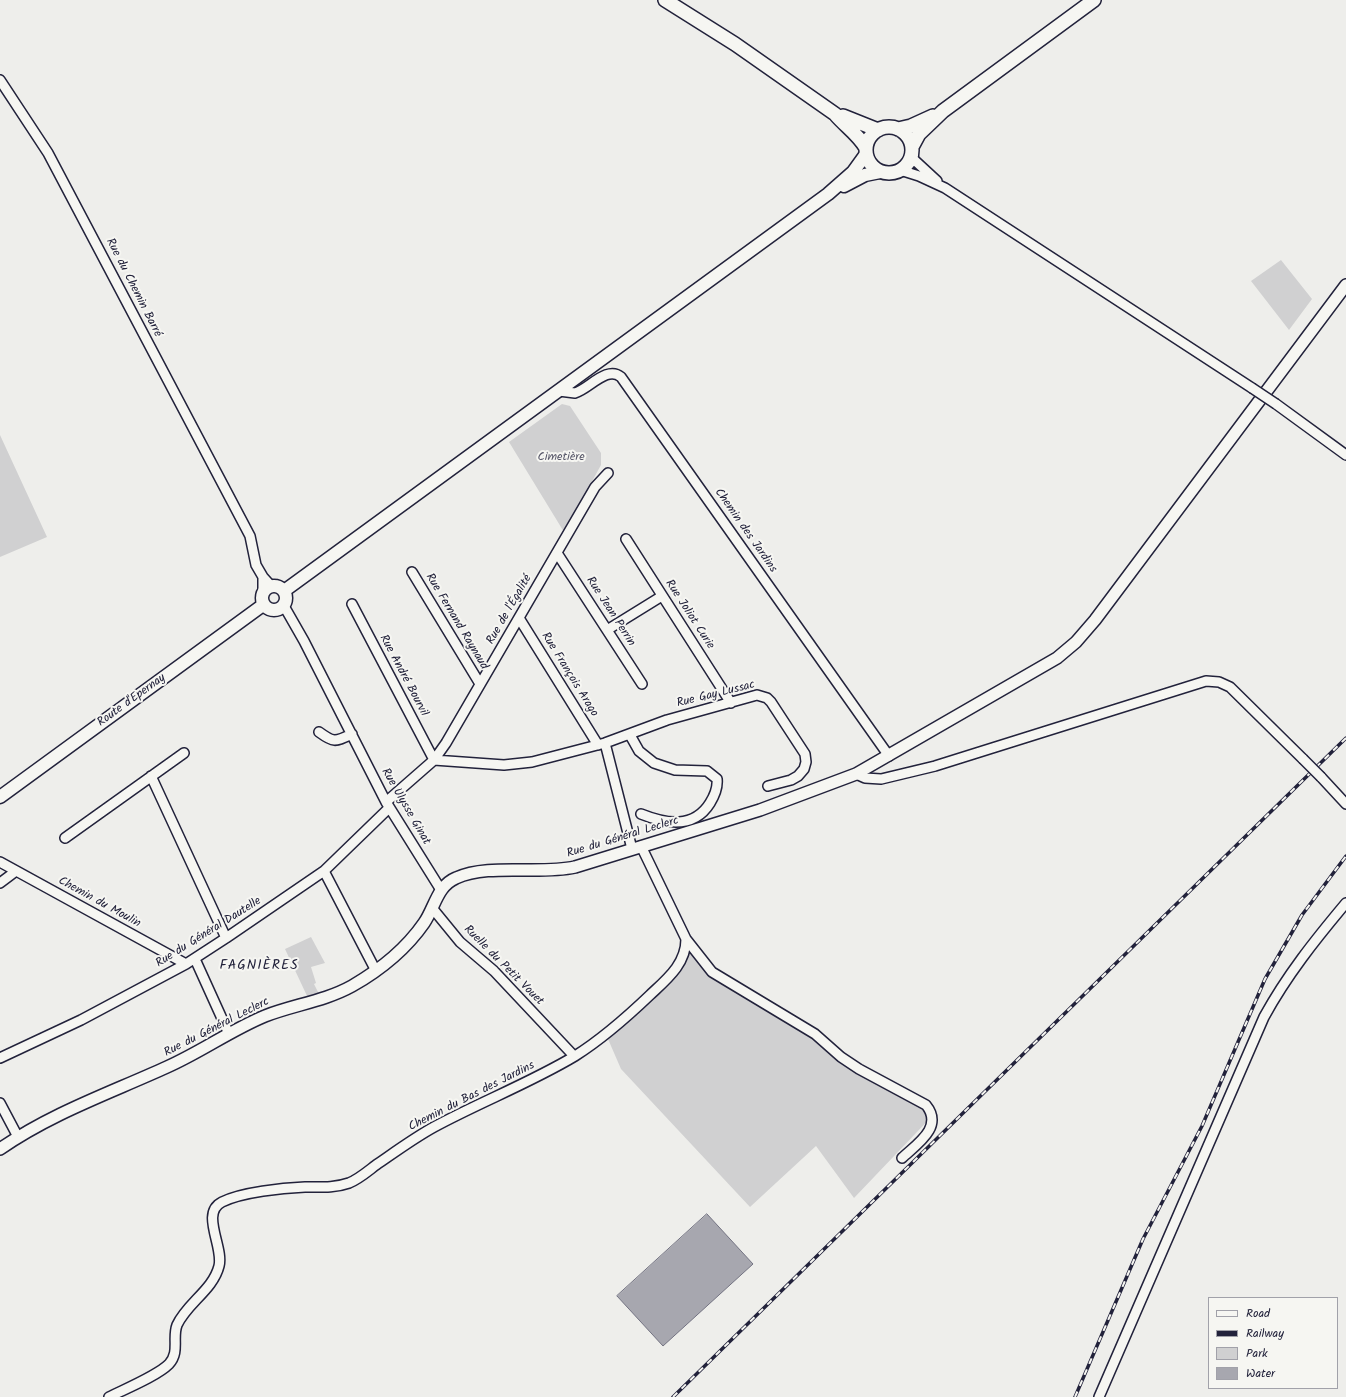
<!DOCTYPE html>
<meta charset="utf-8">
<style>
body{margin:0}
#map{position:relative;width:1346px;height:1397px;overflow:hidden;background:#eeeeeb;font-family:Kalam,sans-serif}
canvas{display:block}
.legend{position:absolute;left:1208px;top:1297px;width:130px;height:92px;box-sizing:border-box;background:#f6f6f2;border:1px solid #a1a1a9;margin:0;padding:5px 7px;list-style:none;font-size:12px;color:#22223b}
.legend li{display:flex;align-items:center;gap:8px;height:20px}
.legend b{width:20px;border:1px solid #a1a1a9}
</style>
<div id="map">
<canvas width="1346" height="1397"></canvas>
<ul class="legend">
<li><b style="height:5px;background:#f6f6f2"></b>Road</li>
<li><b style="height:5px;background:#22223b"></b>Railway</li>
<li><b style="height:11px;background:#d0d0d1"></b>Park</li>
<li><b style="height:11px;background:#a7a7af"></b>Water</li>
</ul>
</div>
<script>
const g = document.querySelector('canvas').getContext('2d');
g.lineJoin = 'round';
function fill(path, color) { g.fillStyle = color; g.fill(path, 'evenodd'); }
function stroke(path, color, width, dash) { g.strokeStyle = color; g.lineWidth = width; g.lineCap = dash ? 'butt' : 'round'; g.setLineDash(dash || []); g.stroke(path); }
function write(font, color, halo, rows, align = 'center') {
  g.font = font + ' Kalam,sans-serif'; g.lineWidth = 4; g.setLineDash([]); g.textBaseline = 'middle'; g.strokeStyle = halo; g.fillStyle = color; for (const [text, x, y, turn = 0] of rows) {
    g.save(); g.translate(x, y); g.rotate((+turn || 0) * Math.PI / 180); g.textAlign = isNaN(turn) ? turn : align; if (halo) g.strokeText(text, 0, 0); g.fillText(text, 0, 0); g.restore();
  }
}
fill(new Path2D(`
 M 1281,260 L 1312,299 L 1289,330 L 1251,281 Z
 M 562,404 L 570,406 L 601,453 L 601,465 L 564,532 L 509,442 Z
 M 0,435 L 47,537 L 0,557 Z
 M 311,937 L 325,963 L 311,967 L 316,983 L 314,984 L 320,996 L 308,998 L 285,949 Z
 M 686,950 L 890,1085 L 937,1111 L 854,1198 L 816,1146 L 750,1207 L 621,1069 L 608,1039 Z`), '#d0d0d1');
const water = new Path2D(`
 M 707,1214 L 753,1264 L 663,1346 L 617,1296 Z`);
fill(water, '#a7a7af');
stroke(water, '#727281', 1);
const minor = new Path2D(`
 M 0,80 L 48,153 L 250,536 L 256,565 L 263,577
 M 911,157 L 937,181
 M 900,170 L 919,176 L 945,188 L 1252,388
 M 559,391 L 575,393 C 589,389 607,365 621,377 L 889,756
 M 1276,404 L 1346,455
 M 626,539 L 731,703
 M 557,553 L 642,684
 M 412,572 L 480,684
 M 263,593 L 263,577 L 272,587
 M 352,604 L 434,760 L 446,743 L 595,487 L 608,473
 M 284,606 L 304,641 L 386,802 L 441,890
 M 519,618 L 598,745
 M 607,630 L 662,596
 M 319,732 C 334,743 335,742 352,734
 M 630,735 L 639,751 L 654,763 L 675,770 L 707,771 L 717,779 C 718,788 715,795 710,803 C 694,829 666,824 641,814
 M 605,743 L 632,849
 M 856,774 L 865,778 L 881,779 L 935,766 L 1206,681 L 1219,682 L 1230,687 L 1303,759
 M 151,776 L 226,938
 M 1321,777 L 1346,804
 M 386,802 L 434,760 L 504,765 L 532,762 L 605,743 L 667,720 L 757,695 L 767,698 L 771,702 L 805,754 L 806,762 L 804,769 L 798,776 L 791,780 L 768,786
 M 65,838 L 184,753
 M 641,846 L 686,939 L 712,972 L 815,1034 L 841,1057 L 859,1069 L 926,1105 C 944,1127 917,1144 902,1158
 M 0,862 L 186,964
 M 324,871 L 376,971
 M 0,883 L 16,871
 M 433,909 L 460,942 L 494,971 L 574,1056
 M 195,959 L 229,1034
 M 0,1058 L 81,1020 L 186,964 L 226,938 L 324,871 L 389,808
 M 0,1103 L 18,1137
 M 109,1397 C 125,1389 157,1376 169,1364 C 180,1352 172,1338 177,1325 C 187,1303 213,1290 219,1266 C 224,1247 200,1213 222,1202 C 242,1192 283,1188 305,1187 C 320,1187 335,1188 349,1183 C 359,1179 368,1171 376,1165 C 395,1152 414,1138 434,1127 C 480,1102 530,1083 575,1056 C 602,1039 627,1017 650,995 C 667,979 686,964 686,939
 M 1099,1397 L 1264,1017 C 1287,975 1315,940 1346,903`);
const tertiary = new Path2D(`
 M 0,1149 C 52,1113 110,1093 167,1067 C 201,1052 231,1030 265,1016 C 293,1005 325,1001 352,986 C 380,970 406,949 424,923 C 435,907 437,886 456,878 C 489,863 538,875 575,867 L 760,810 L 856,774 L 1057,658 L 1076,642 L 1095,620 L 1346,285`);
const secondary = new Path2D(`
 M 844,186 L 865,175 L 880,172
 M262 598a12 12 0 1 1 24 0a12 12 0 1 1-24 0Z
 M 284,591 L 828,194 L 853,172 L 866,154
 M 0,797 L 263,605`);
const primary = new Path2D(`
 M 665,0 L 735,44 L 835,114 C 845,126 858,134 866,148
 M 843,116 L 878,130
 M866 150a23 23 0 1 1 46 0a23 23 0 1 1-46 0Z
 M 898,129 L 911,126 L 933,116
 M 912,147 L 919,134 L 943,111 L 1094,0`);
stroke(minor, '#22223b', 12);
stroke(tertiary, '#22223b', 14);
stroke(secondary, '#22223b', 15);
stroke(primary, '#22223b', 16);
stroke(minor, '#f6f6f2', 9);
stroke(tertiary, '#f6f6f2', 11);
stroke(secondary, '#f6f6f2', 12);
stroke(primary, '#f6f6f2', 13);
const rail = new Path2D(`
 M 673,1397 L 1346,738
 M 1075,1397 L 1143,1239 L 1202,1126 L 1265,979 L 1302,915 L 1346,856`);
stroke(rail, '#22223b', 3.5);
stroke(rail, '#f6f6f2', 2, [6]);
const minorBridge = new Path2D(`
 M 1252,388 L 1276,404
 M 1303,759 L 1321,777`);
stroke(minorBridge, '#22223b', 12, []);
stroke(minorBridge, '#f6f6f2', 9);
write('12px', '#22223b', '#f6f6f2', [
 ["Rue du Chemin Barré",133,288,63],
 ["Chemin des Jardins",745,531,55],
 ["Rue de l'Égalité",510,610,-60],
 ["Rue Jean Perrin",610,612,57],
 ["Rue Joliot Curie",689,615,57],
 ["Rue Fernand Raynaud",456,622,59],
 ["Rue François Arago",569,675,58],
 ["Rue André Bourvil",403,676,62],
 ["Rue Gay Lussac",716,695,-14],
 ["Route d'Epernay",132,701,-36],
 ["Rue Ulysse Ginat",405,807,60],
 ["Rue du Général Leclerc",623,838,-17],
 ["Chemin du Moulin",99,903,29],
 ["Rue du Général Dautelle",209,933,-32],
 ["Ruelle du Petit Vouet",503,966,45],
 ["Rue du Général Leclerc",217,1028,-27],
 ["Chemin du Bas des Jardins",472,1097,-27]
]);
write('12px', '#565668', '#f6f6f2', [
 ["Cimetière",561,458]
]);
g.letterSpacing = '1px';
write('14px', '#22223b', '#f6f6f2', [
 ["FAGNIÈRES",259,967]
]);
g.letterSpacing = '0px';
</script>
